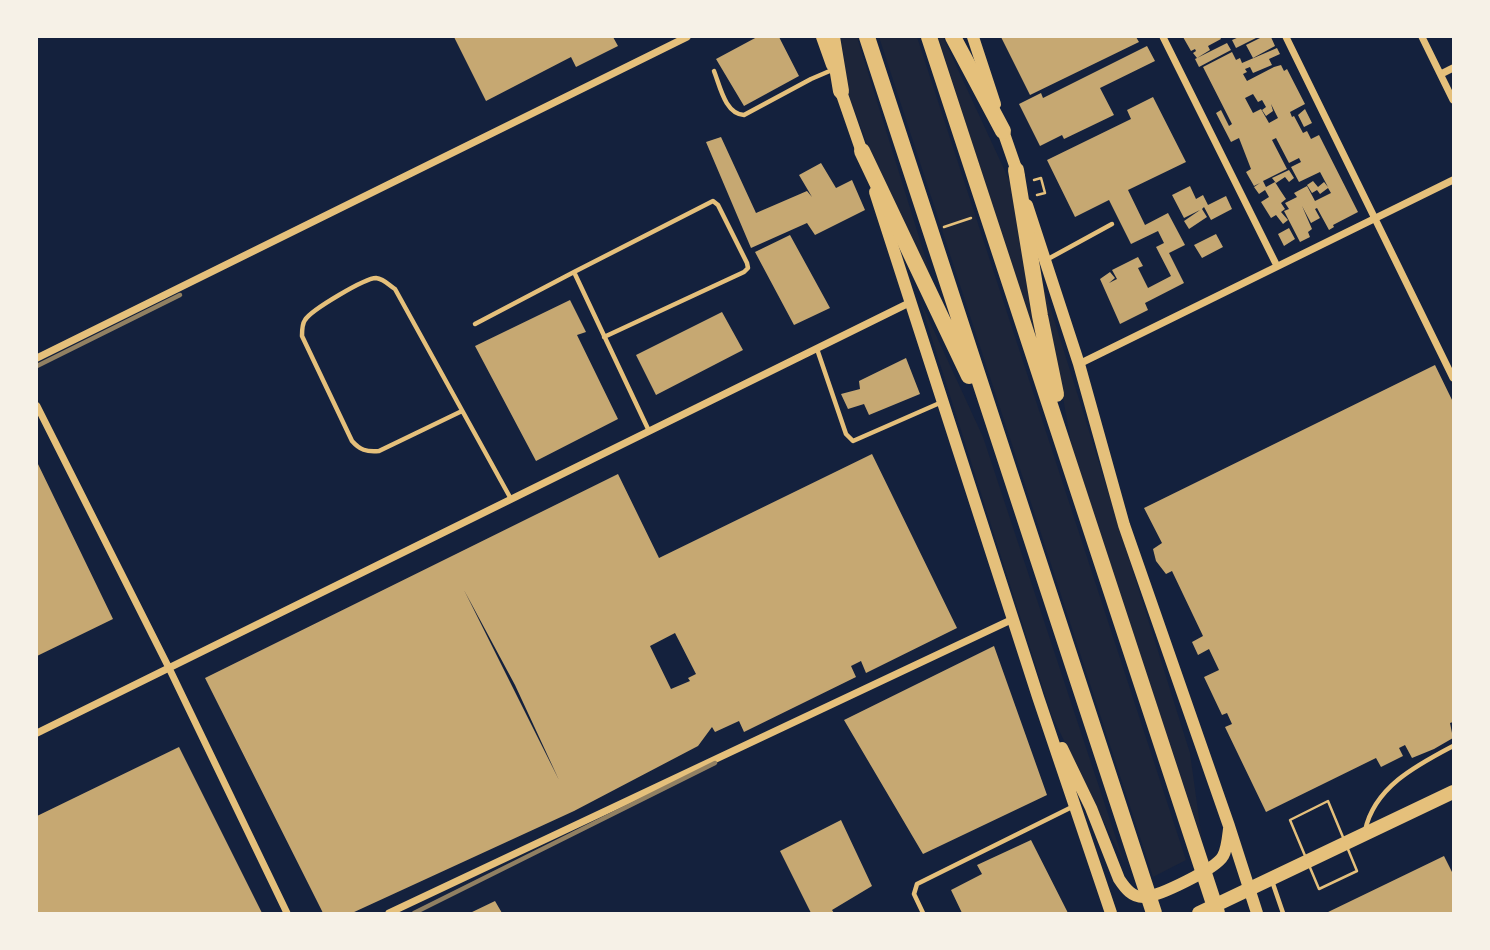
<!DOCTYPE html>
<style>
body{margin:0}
#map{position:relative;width:1490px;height:950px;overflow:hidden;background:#14213d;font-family:"Playfair Display",serif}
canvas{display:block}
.frame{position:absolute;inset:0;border:38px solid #f6f1e7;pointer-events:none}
</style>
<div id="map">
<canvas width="1490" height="950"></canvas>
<div class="frame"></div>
</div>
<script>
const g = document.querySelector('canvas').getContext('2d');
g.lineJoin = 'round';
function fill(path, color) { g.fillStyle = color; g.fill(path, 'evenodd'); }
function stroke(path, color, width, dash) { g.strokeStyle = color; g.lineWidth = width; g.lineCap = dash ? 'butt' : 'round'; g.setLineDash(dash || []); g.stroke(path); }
fill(new Path2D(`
 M 841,37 L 857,37 L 942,311 L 867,144 L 849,96 Z
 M 879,37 L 917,37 L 1186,860 L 1153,877 Z
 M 938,37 L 943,37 L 1011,184 L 1039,351 Z
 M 1042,281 L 1190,753 L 1202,840 L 1074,459 Z
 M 919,298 L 983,437 L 1125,865 L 1051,714 Z`), '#1d2539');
fill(new Path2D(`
 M 454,37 L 613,37 L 618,46 L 576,67 L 571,57 L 486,101 Z
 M 757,37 L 779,37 L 799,76 L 744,106 L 716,59 Z
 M 1001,37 L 1136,37 L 1139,42 L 1030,95 Z
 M 1183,37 L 1220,37 L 1221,39 L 1208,46 L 1210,50 L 1197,58 L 1193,53 L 1196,51 L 1195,49 L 1191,51 Z
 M 1239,37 L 1258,37 L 1236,48 L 1232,40 Z
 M 1262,37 L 1271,37 L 1275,46 L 1253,58 L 1246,45 Z
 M 1227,43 L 1231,50 L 1199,67 L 1195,59 Z
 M 1147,46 L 1155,61 L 1100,88 L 1114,115 L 1064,139 L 1062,135 L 1040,146 L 1019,104 L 1041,93 L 1043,98 Z
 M 1277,48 L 1280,54 L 1269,59 L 1272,65 L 1253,73 L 1250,67 L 1245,69 L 1247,72 L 1243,74 L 1247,81 L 1274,67 L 1281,65 L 1284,71 L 1287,69 L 1305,104 L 1290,112 L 1292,117 L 1294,116 L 1303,133 L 1307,131 L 1311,139 L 1319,135 L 1358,212 L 1333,225 L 1334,227 L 1329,230 L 1317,208 L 1315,209 L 1320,218 L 1311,223 L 1302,206 L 1312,229 L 1308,232 L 1310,237 L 1300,242 L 1284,211 L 1289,209 L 1285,203 L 1297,197 L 1294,193 L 1307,186 L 1315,201 L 1331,193 L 1328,188 L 1320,194 L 1317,190 L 1312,193 L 1307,185 L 1313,181 L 1318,187 L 1324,182 L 1328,187 L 1320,172 L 1299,182 L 1291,167 L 1301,162 L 1299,158 L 1289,163 L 1276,138 L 1272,140 L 1287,169 L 1263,181 L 1266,187 L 1275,182 L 1280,190 L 1286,199 L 1281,203 L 1285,209 L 1281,212 L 1288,220 L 1283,224 L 1276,215 L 1271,218 L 1261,202 L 1269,197 L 1265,190 L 1259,194 L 1254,187 L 1260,183 L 1254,186 L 1246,172 L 1251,169 L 1239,138 L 1231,142 L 1216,113 L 1221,110 L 1229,126 L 1232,124 L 1203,67 L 1232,52 L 1236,60 L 1240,58 L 1242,63 ZM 1253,94 L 1258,102 L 1262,100 L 1266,107 L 1262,110 L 1266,116 L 1273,111 L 1271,104 L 1278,118 L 1269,123 L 1261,109 L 1253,113 L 1245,98 Z
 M 1153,97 L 1186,162 L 1128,190 L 1145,225 L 1168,213 L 1185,245 L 1169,253 L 1184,283 L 1145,303 L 1148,310 L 1120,324 L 1100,279 L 1110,272 L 1115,278 L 1109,283 L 1117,279 L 1112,270 L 1138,257 L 1143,266 L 1138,268 L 1148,288 L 1171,276 L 1156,247 L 1164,243 L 1158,231 L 1131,244 L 1109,200 L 1075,217 L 1047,160 L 1131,119 L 1127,110 Z
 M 1305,109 L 1312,123 L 1304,127 L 1298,115 Z
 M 721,137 L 756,213 L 807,191 L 812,197 L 799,175 L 821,163 L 836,188 L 852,180 L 865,210 L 815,235 L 807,223 L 751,248 L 706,142 Z
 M 1289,170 L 1294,178 L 1289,182 L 1285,177 L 1276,183 L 1272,178 Z
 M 1190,186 L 1196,199 L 1203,195 L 1208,205 L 1226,196 L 1232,209 L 1211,220 L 1204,207 L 1202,209 L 1207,217 L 1189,229 L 1184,221 L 1200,210 L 1184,218 L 1172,195 Z
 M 1289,228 L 1295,239 L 1284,246 L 1278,234 Z
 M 1216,234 L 1223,247 L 1202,258 L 1194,245 Z
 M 790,235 L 830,308 L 794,325 L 755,252 Z
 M 570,300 L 586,332 L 577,335 L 618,419 L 536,461 L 475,346 Z
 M 722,312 L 743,350 L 656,395 L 636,355 Z
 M 906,358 L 920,394 L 869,415 L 864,404 L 848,409 L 841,394 L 860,389 L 859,381 Z
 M 1435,365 L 1453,402 L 1453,722 L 1450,723 L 1453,738 L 1434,749 L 1412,758 L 1405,745 L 1399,748 L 1403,756 L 1381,767 L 1376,758 L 1266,812 L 1225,727 L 1232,724 L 1227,713 L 1222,715 L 1204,677 L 1219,670 L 1209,649 L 1198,655 L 1192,642 L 1203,636 L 1172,571 L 1166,574 L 1156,561 L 1153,549 L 1162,543 L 1144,508 Z
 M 872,454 L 957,628 L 866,673 L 861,661 L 851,666 L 856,677 L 744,732 L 739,721 L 715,732 L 712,727 L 698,746 L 574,811 L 352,913 L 323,913 L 205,678 L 618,474 L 659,558 ZM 464,590 L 515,685 L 559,780 ZM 675,633 L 696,674 L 688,678 L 690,681 L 671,689 L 650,646 Z
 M 37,462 L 113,619 L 37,656 Z
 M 994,646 L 1047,795 L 923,854 L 844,720 Z
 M 179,747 L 262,913 L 37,913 L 37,816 Z
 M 841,820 L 872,886 L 832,910 L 834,913 L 811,913 L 780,851 Z
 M 1031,840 L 1068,913 L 962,913 L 951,890 L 982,874 L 977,865 Z
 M 1444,856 L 1453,874 L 1453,913 L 1326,913 Z
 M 495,901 L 502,913 L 470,913 Z`), '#c6a872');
stroke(new Path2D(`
 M 1034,180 L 1041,178 L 1045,193 L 1037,195
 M 944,227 L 971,218
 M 1328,801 L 1357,871 L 1319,889 L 1290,820 Z`), '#e5c07b', 2.5);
stroke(new Path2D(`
 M 714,71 C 720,86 725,114 744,115 L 811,79 L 832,70
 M 1048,259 L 1112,224
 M 574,272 L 713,201 L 718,205 L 747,263 L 748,268 L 744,272 L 604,337
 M 475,324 L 574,272 L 649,431
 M 817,349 L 846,434 L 853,441 L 942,402
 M 462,411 L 379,451 C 366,452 360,450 352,441 L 302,336 C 302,330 302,324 305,320 C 311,310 365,278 376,278 C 384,279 389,285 395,289 L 511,499
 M 1365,831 C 1374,787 1417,765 1453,746
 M 1272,881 L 1283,913
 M 923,913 L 914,894 L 917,884 L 1074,806`), '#e5c07b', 4.5);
stroke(new Path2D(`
 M 1163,37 L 1277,266
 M 1286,37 L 1453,378
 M 1422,37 L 1453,100
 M 1441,74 L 1453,68
 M 37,358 L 687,37
 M 1079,364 L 1453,180
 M 37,406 L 169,668 L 287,913
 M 37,733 L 911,302
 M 389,913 L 1013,619`), '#e5c07b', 7);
stroke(new Path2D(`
 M 822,37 L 832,65
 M 973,37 L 995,104
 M 838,83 L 864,158
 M 1001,125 L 1019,177
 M 875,192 L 1038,697 L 1111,913
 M 1027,205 L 1079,364 L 1124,525 L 1229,826 L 1257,913
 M 1062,748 L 1091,808 L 1119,879 C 1125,888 1132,898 1145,897 C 1159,896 1216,869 1223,856 C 1227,849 1228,837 1229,829`), '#e5c07b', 12);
stroke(new Path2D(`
 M 1199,913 L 1453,792`), '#e5c07b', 14);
stroke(new Path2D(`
 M 832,37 L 841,91
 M 867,37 L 1154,913
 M 929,37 L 1217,913
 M 953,37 L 1003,131
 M 862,151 L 969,376
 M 1016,170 L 1040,316 L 1056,394`), '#e5c07b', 16);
stroke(new Path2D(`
 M 37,366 L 180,295
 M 414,913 L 715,763`), '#918062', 4.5);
</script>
